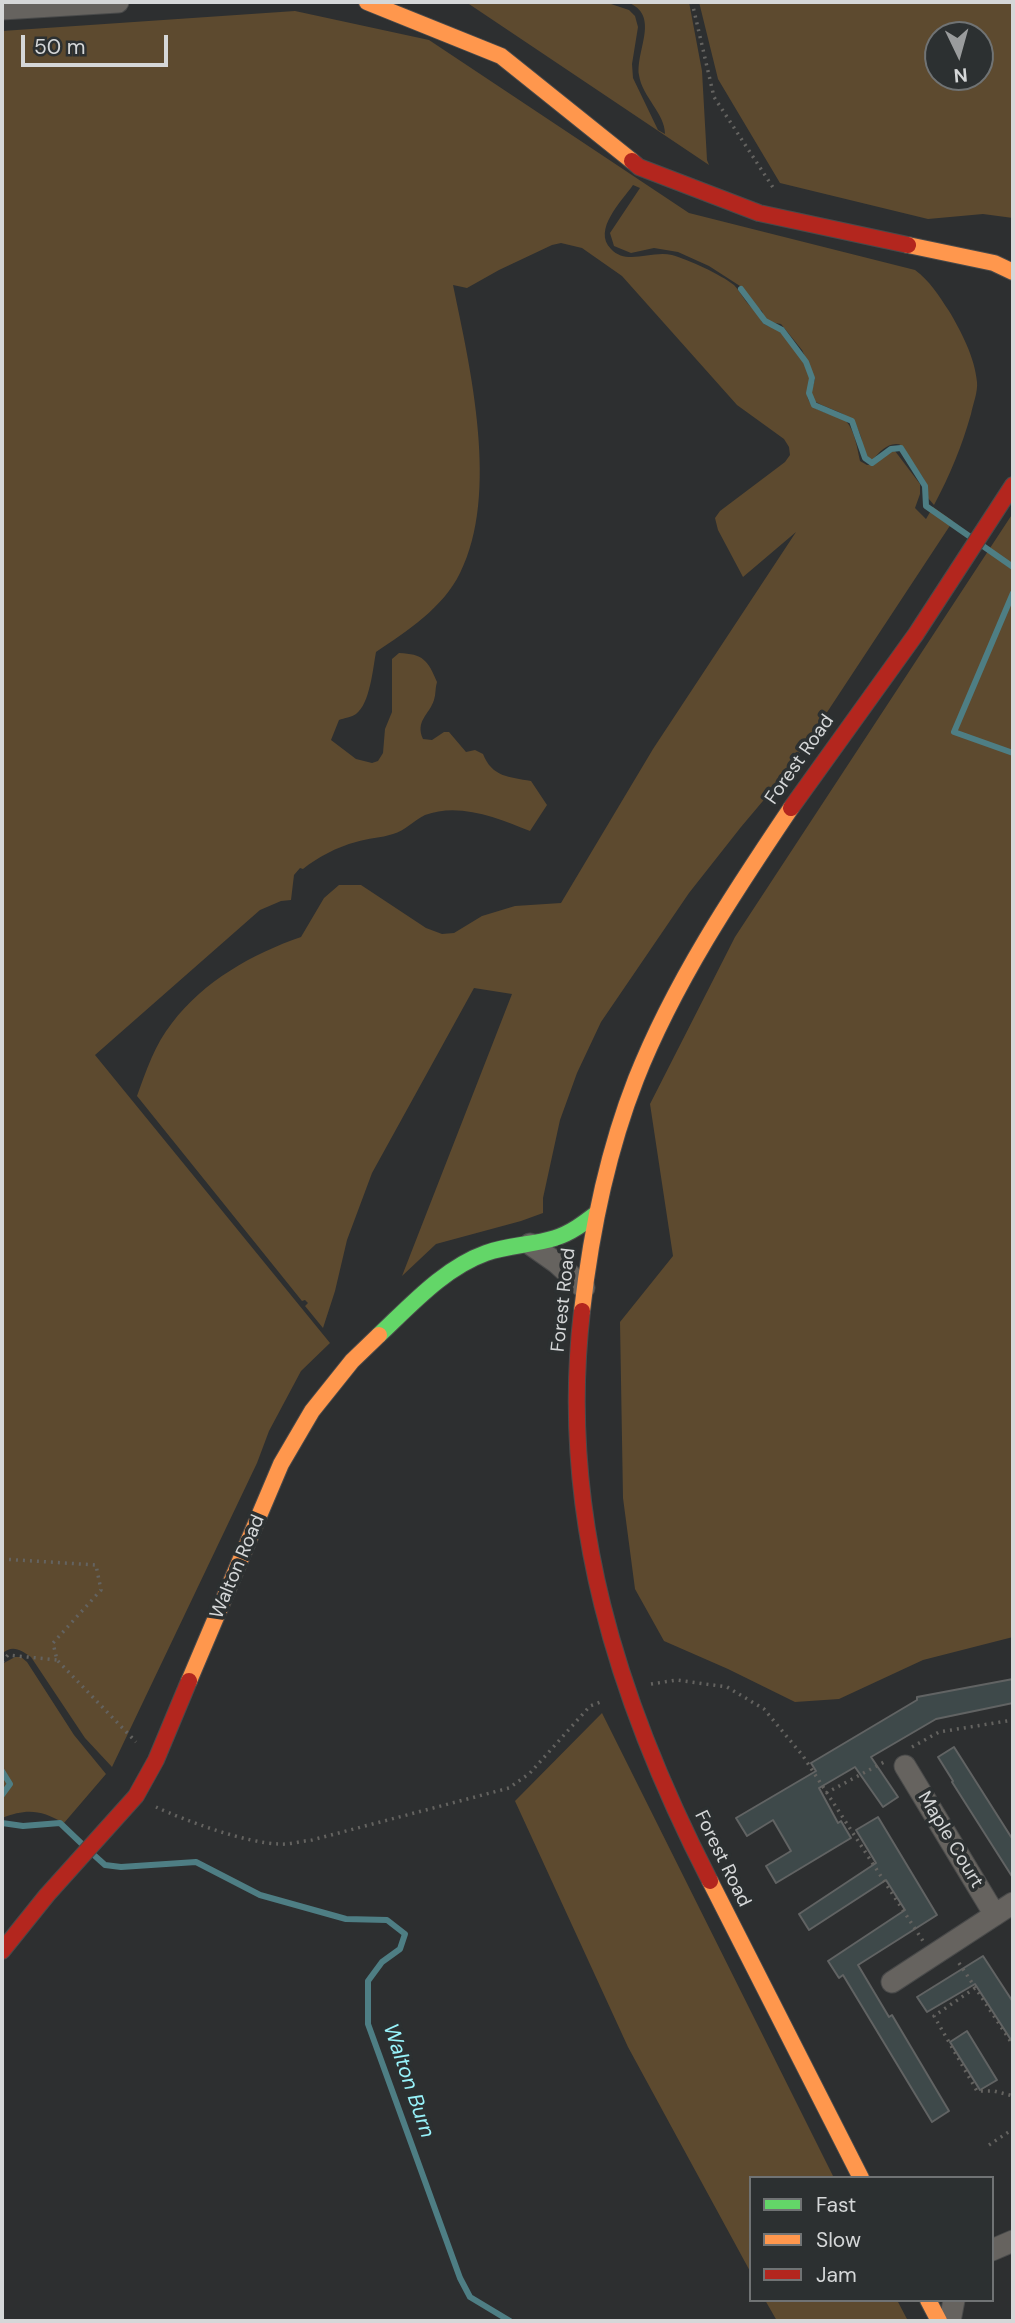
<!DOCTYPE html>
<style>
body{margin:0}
#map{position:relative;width:1015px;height:2323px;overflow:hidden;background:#2d2f30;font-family:"DM Sans",sans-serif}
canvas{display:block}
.frame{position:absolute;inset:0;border:4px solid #d5d7d8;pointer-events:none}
.legend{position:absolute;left:749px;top:2176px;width:245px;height:126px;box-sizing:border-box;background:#2c3031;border:2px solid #707374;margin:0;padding:9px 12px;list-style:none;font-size:21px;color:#d5d7d8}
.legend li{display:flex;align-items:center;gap:14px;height:35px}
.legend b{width:35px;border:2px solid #707374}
.north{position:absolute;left:924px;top:21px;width:70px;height:70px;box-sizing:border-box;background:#2c3031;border:2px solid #707374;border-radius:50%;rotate:175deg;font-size:19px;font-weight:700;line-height:28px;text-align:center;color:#d5d7d8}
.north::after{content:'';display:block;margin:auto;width:24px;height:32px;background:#9a9c9d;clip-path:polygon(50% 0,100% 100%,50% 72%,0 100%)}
.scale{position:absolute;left:21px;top:35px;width:147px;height:32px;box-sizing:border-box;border:4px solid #d5d7d8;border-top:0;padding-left:9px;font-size:21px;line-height:24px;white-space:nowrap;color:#d5d7d8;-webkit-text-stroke:5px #2c3031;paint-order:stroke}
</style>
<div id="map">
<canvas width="1015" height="2323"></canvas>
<div class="frame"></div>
<ul class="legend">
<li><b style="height:9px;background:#63d668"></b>Fast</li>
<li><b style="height:9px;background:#ff974d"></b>Slow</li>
<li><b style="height:9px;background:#b3261e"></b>Jam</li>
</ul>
<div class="north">N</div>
<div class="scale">50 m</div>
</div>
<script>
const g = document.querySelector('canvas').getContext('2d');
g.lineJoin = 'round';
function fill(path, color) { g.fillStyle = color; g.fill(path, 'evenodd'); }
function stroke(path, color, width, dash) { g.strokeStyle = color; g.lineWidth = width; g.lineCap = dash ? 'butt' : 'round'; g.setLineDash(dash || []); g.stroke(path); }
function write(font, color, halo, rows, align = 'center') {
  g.font = font + ' "DM Sans",sans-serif'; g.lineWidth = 7; g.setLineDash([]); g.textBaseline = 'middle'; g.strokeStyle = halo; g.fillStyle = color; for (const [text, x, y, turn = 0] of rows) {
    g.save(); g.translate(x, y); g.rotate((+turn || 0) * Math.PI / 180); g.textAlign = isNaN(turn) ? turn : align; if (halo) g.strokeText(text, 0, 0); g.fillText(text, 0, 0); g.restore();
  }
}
fill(new Path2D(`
 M 466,2 L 605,2 L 629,10 L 635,16 L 638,27 L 632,64 L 633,78 L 658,130 L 665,134 C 665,113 642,97 639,75 C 636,49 661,15 627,2 L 689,2 L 702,71 L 707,160 L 709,165 Z
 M 699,2 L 1013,2 L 1013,218 L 983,214 L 928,219 L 780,183 L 718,79 ZM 980,35 L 980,77 L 938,77 L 938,35 Z
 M 295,11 L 429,40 L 689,213 L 915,270 C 930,281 939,296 949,311 C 961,331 975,358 977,382 C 978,392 973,404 971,414 C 962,446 950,475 934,505 L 928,498 C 930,482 918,471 910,459 C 905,452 905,444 896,444 C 886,444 879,453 873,459 L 867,459 C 862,451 863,445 861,437 C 853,411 835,413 814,401 L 811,393 L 815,379 L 802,350 L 781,324 L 765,321 L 762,311 L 752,304 L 740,286 L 709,266 L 678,252 L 654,248 L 631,253 L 614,246 L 610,233 L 640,188 L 633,185 C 622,201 592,230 611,249 C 627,266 651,250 672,255 C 689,260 720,274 734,285 C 740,291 744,300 750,306 C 751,307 758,312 758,313 C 760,315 760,319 762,322 C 766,327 772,326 776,329 C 788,336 800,355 806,366 C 815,382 803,389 809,401 C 816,415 836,412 846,421 C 855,431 857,448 860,461 L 867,465 L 874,465 L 886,452 L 895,451 L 920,484 L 920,494 L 915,508 L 926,519 L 933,507 L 953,521 L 789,770 L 741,827 L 689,893 L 601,1022 L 577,1073 L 560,1120 L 543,1198 L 543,1213 L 521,1221 L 436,1244 L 402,1276 L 512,994 L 474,988 L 372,1173 L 347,1240 L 335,1291 L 323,1328 L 305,1306 L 308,1303 L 305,1300 L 302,1301 L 137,1096 C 146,1071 155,1044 172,1023 C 204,981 252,954 301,937 L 324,898 L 339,885 L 361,885 L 426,928 L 442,934 L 454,933 L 482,916 L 515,906 L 561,903 L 653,749 L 796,532 L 743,577 L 718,530 L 715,518 L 720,511 L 785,462 L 790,455 L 789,447 L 784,439 L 737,405 L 622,276 L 582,248 L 561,243 L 552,245 L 499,270 L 467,288 L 453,285 C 470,367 500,494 460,573 C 443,608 407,631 376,652 C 373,668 370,704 356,714 C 352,717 344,718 339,720 L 331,740 L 356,759 L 372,763 L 378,761 L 383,753 L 385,729 L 392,712 L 392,659 L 399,653 C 423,654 428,660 437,682 C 435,688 436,694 434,700 C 429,715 415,721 423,739 L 432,740 L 444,732 L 449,732 L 466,752 L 475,750 L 483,754 C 492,777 509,777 531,781 L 547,805 L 530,831 C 498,818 459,802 425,815 C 414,820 405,831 393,834 C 381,838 368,838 356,842 C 337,847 318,857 303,869 L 300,868 L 294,875 L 291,900 L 281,901 L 260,910 L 95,1055 L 330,1343 L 301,1371 L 269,1431 L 257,1463 L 112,1767 L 85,1738 L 31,1657 C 21,1650 12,1644 2,1654 L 2,31 Z
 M 1013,513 L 1013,1637 L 923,1660 L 839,1699 L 795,1702 L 728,1669 L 664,1641 L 635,1589 L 623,1498 L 620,1322 L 673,1256 L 650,1104 L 735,937 Z
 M 15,1657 L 21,1657 L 27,1662 L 74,1735 L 106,1774 L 64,1823 C 41,1810 27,1808 2,1818 L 2,1664 Z
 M 602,1713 L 834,2178 L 751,2178 L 751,2273 L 628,2047 L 515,1801 Z
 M 765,2300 L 897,2300 L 908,2321 L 777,2321 Z`), '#5d4a2f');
stroke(new Path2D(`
 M 741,289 L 765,321 L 782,330 L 806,362 L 812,378 L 809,393 L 814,405 L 852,421 L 865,458 L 872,463 L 891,449 L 901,448 L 925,486 L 926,506 L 969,536
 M 983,546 L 1013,567
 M 1013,593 L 954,732 L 1013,753
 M 2,1771 L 10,1784 L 2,1795
 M 2,1823 L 23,1826 L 60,1823 L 82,1844
 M 95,1856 L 105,1865 L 121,1867 L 196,1862 L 260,1895 L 346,1919 L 387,1920 L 405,1934 L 400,1949 L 382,1962 L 368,1981 L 368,2024 L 460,2278 L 470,2297 L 510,2321`), '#4e7e84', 6);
const building = new Path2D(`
 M 1013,1679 L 1013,1703 L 936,1719 L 871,1757 L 898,1797 L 883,1807 L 855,1767 L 819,1788 L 838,1823 L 841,1821 L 851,1838 L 776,1883 L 766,1866 L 791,1851 L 773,1820 L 747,1836 L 736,1818 L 816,1771 L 811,1763 L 917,1700 L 917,1697 Z
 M 954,1747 L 1013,1840 L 1013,1878 L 952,1782 L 953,1781 L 938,1757 Z
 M 878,1817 L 937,1915 L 858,1965 L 889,2017 L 892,2015 L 949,2111 L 932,2122 L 843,1975 L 839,1978 L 828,1961 L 905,1910 L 886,1880 L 809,1930 L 799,1914 L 876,1863 L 856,1830 Z
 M 983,1956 L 1013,2002 L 1013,2043 L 975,1984 L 927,2012 L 917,1997 Z
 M 967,2031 L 997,2080 L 980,2090 L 950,2042 Z`);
fill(building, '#3e494a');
stroke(building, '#616363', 2);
const street = new Path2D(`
 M 2,9 L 118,2
 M 530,1244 L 557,1263 L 584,1288
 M 905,1766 L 995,1915
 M 892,1982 L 1013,1903
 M 992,2250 L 1013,2241
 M 950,2321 L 954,2300`);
const fast = new Path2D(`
 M 379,1335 C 411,1305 444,1268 486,1253 C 508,1245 533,1245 555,1238 C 571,1233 584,1223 597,1213`);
const slow = new Path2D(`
 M 367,2 L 501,56 L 632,161
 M 908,245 L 994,263 L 1013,272
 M 582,1311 C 591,1232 607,1153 636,1079 C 674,983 733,894 791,808
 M 189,1681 L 281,1464 L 312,1411 L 352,1361 L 379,1335
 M 710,1881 L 861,2178
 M 928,2300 L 939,2321`);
const jam = new Path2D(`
 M 632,161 L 639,167 L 759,213 L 908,245
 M 791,808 L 916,634 L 1013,485
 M 582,1311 C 558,1515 618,1702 710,1881
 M 2,1951 L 47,1895 L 136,1796 L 156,1760 L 189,1681`);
stroke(street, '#494a4a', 23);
stroke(fast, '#494a4a', 18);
stroke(slow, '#494a4a', 18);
stroke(jam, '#494a4a', 18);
stroke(new Path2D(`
 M 692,2 L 714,97 L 774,189
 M 2,1559 L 96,1565 L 101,1590 L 53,1643 L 57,1660 L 136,1742
 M 2,1662 L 8,1655 L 57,1660
 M 651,1684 L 677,1680 L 727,1687 L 764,1709 L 803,1756 L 923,1941
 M 912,1747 L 939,1732 L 1013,1720
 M 826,1793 L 886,1761
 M 156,1807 C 186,1821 246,1843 279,1844 C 289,1845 301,1841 312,1840 L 509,1788 L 530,1773 L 590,1706 L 603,1701
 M 959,1963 L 1013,2045
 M 975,1988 L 934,2016 L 977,2091 L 994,2091 L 1013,2096
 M 989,2145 L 1013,2129`), '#646360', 3.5, [2, 5]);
stroke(street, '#66635f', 21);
stroke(fast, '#63d668', 16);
stroke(slow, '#ff974d', 16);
stroke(jam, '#b3261e', 16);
write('19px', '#d5d7d8', '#2c3031', [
 ["Forest Road",800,760,-55],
 ["Forest Road",564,1300,-84],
 ["Walton Road",238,1567,-67],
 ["Maple Court",950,1840,59],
 ["Forest Road",722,1859,64]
]);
write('italic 21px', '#98f3fb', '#2c3031', [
 ["Walton Burn",408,2081,71]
]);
</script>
